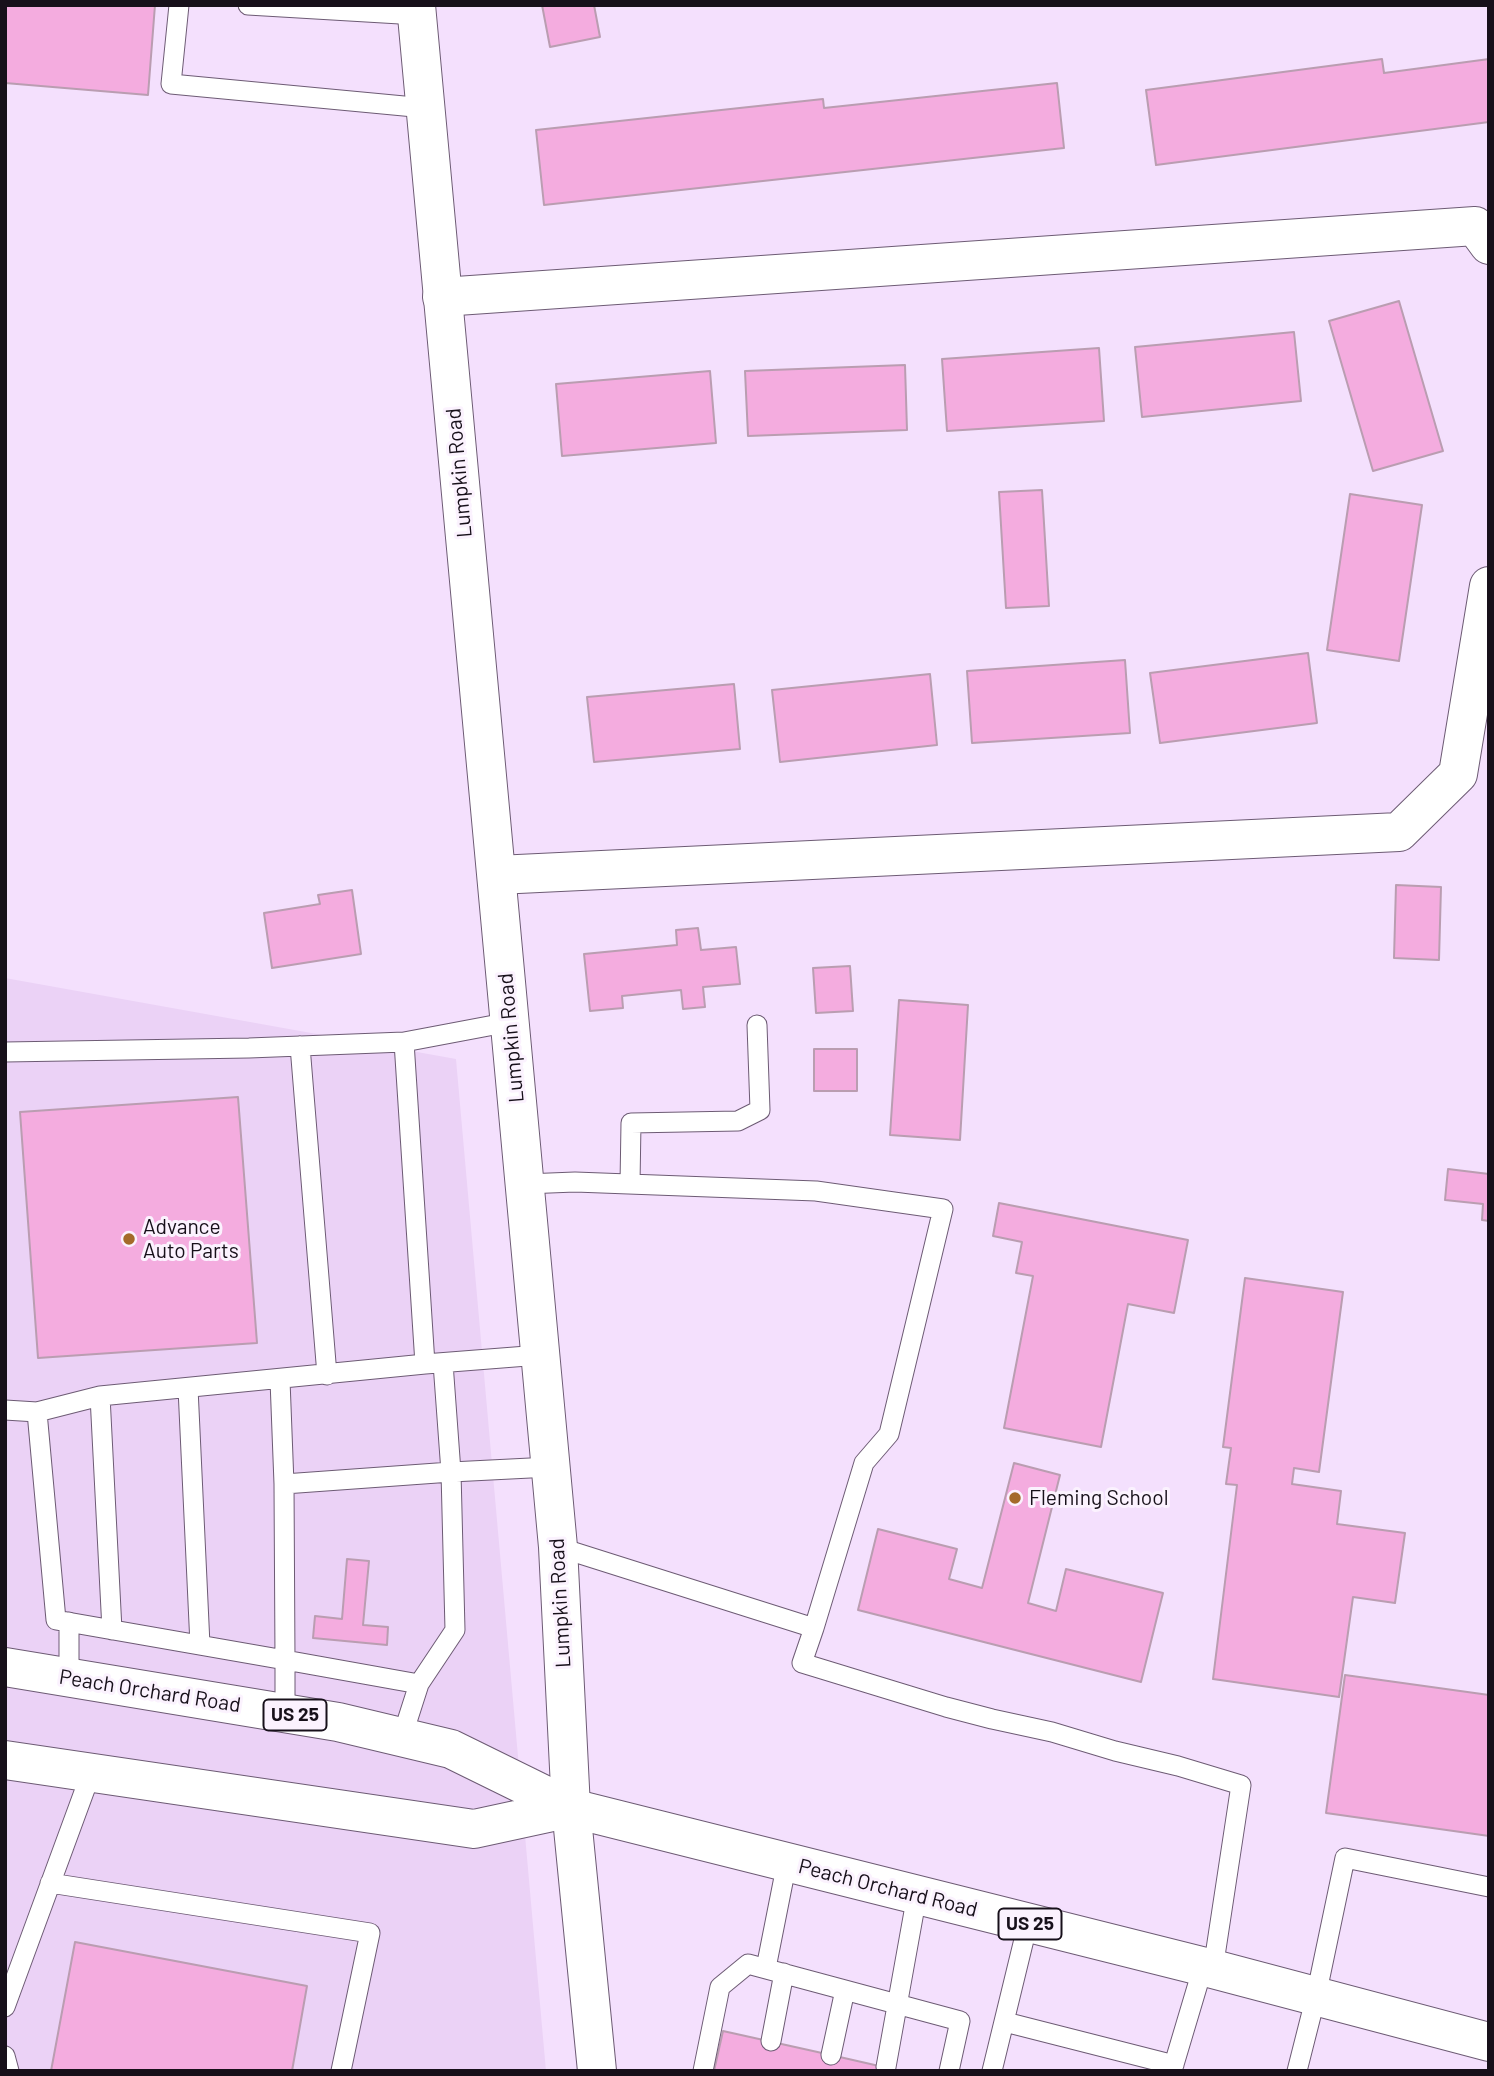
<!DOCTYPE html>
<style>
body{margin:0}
#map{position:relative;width:1494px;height:2076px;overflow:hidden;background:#f4e0fd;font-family:Barlow,sans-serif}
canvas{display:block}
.frame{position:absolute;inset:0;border:7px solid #17101a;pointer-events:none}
</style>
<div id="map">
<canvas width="1494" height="2076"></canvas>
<div class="frame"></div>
</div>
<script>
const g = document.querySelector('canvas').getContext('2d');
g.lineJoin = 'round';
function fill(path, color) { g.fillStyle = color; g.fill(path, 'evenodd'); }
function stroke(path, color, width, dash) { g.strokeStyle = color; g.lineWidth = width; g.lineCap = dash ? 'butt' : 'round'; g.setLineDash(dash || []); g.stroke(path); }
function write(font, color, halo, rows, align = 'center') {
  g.font = font + ' Barlow,sans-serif'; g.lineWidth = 6; g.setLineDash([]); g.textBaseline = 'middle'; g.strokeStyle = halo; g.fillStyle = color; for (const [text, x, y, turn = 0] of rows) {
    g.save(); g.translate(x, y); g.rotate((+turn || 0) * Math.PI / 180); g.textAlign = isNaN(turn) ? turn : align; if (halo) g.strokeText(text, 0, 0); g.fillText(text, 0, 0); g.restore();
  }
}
fill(new Path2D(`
 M 5,978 L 456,1059 L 546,2071 L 5,2071 Z`), '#ebd2f6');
const building = new Path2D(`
 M 5,5 L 155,5 L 148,95 L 5,83 Z
 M 542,5 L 594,5 L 600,37 L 550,47 Z
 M 1382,59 L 1384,73 L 1489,59 L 1489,122 L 1156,165 L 1146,90 Z
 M 1057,83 L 1064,148 L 544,205 L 536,130 L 823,99 L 824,108 Z
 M 1399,301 L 1443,451 L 1373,471 L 1329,321 Z
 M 1294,332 L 1301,401 L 1142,417 L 1135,347 Z
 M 1099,348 L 1104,421 L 947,431 L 942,359 Z
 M 905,365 L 907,430 L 748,436 L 745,371 Z
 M 710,371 L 716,443 L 562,456 L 556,384 Z
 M 1042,490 L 1049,606 L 1006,608 L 999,492 Z
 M 1350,494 L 1422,505 L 1399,661 L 1327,650 Z
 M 1308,653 L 1317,723 L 1160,743 L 1150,673 Z
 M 1125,660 L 1130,733 L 972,743 L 967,671 Z
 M 930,674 L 937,745 L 780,762 L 772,690 Z
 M 734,684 L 740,749 L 594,762 L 587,697 Z
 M 1396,885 L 1441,887 L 1439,960 L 1394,958 Z
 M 352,890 L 361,954 L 272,968 L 264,913 L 320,904 L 318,895 Z
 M 698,928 L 701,950 L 736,947 L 740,984 L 703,987 L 705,1007 L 683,1009 L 681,990 L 622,996 L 623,1008 L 590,1011 L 584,954 L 677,945 L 676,930 Z
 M 850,966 L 853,1011 L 816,1013 L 813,968 Z
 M 899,1000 L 968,1005 L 960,1140 L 890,1135 Z
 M 814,1049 L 857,1049 L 857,1091 L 814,1091 Z
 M 238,1097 L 257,1343 L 38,1358 L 20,1112 Z
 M 1448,1169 L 1489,1174 L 1489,1221 L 1482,1220 L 1483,1204 L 1445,1200 Z
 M 999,1203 L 1188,1240 L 1174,1313 L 1128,1304 L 1101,1447 L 1004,1428 L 1033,1276 L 1016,1273 L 1022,1242 L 993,1236 Z
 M 1245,1278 L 1343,1292 L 1319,1472 L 1294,1468 L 1292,1484 L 1341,1491 L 1337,1524 L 1405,1533 L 1395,1603 L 1353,1597 L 1339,1697 L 1213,1679 L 1237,1485 L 1226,1484 L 1231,1448 L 1223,1447 Z
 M 1014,1463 L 1060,1475 L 1028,1603 L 1056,1611 L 1066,1569 L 1163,1593 L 1141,1682 L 858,1610 L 878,1529 L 957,1549 L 949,1579 L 982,1588 Z
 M 347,1559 L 369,1561 L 363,1625 L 388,1627 L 387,1645 L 313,1638 L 315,1616 L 342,1619 Z
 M 1345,1675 L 1489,1695 L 1489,1836 L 1326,1813 Z
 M 75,1942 L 307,1986 L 292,2071 L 51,2071 Z
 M 723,2031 L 831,2055 L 901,2071 L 714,2071 Z`);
fill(building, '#f4acdf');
stroke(building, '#ba9db1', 2);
const lane = new Path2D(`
 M 179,5 L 171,84 L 425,108
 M 248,5 L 417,15
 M 404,1042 L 510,1022
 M 300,1046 L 327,1375
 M 5,1052 L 249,1048 L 404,1042 L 425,1364
 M 525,1184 L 575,1182 L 816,1191 L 943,1209 L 889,1434 L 864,1463 L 814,1628 L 802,1663 L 946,1707 L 992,1719 L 1052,1732 L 1115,1751 L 1178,1766 L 1241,1785 L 1213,1969
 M 630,1184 L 631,1123 L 738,1121 L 760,1110 L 757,1025
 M 280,1380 L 284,1484 L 285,1660 L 56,1620 L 37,1412 L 100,1396 L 425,1364 L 540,1355
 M 188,1388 L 200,1645
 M 100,1396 L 112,1630
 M 5,1410 L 37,1412
 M 284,1484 L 451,1472 L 443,1363
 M 558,1547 L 814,1628
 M 69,1677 L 69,1622
 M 285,1713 L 285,1660 L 419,1684 L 455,1630 L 451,1472 L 550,1467
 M 402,1737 L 419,1684
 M 50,1883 L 370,1933 L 341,2071
 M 766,1968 L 787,1862
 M 5,2007 L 91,1773
 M 1005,2022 L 1174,2065
 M 771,2041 L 784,1973
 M 831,2055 L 845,1990
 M 5,2056 L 9,2071
 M 886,2067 L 917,1895
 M 703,2071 L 720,1987 L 748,1964 L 960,2021 L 949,2071
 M 992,2071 L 1028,1923
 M 1172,2071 L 1203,1967
 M 1297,2071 L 1316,1996 L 1345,1858 L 1489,1887`);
const street = new Path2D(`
 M 442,297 L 1475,226 L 1489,245
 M 497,875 L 1399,832 L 1458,774 L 1489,586`);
const secondary = new Path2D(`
 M 416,5 L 558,1547 L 571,1808 L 597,2071`);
const primary = new Path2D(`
 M 5,1667 L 338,1722 L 451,1749 L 571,1808 L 1213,1969 L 1489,2042
 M 5,1760 L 474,1829 L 571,1808`);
stroke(lane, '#6d5b74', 21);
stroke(street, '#6d5b74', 40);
stroke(secondary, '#6d5b74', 40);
stroke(primary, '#6d5b74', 40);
stroke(lane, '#fff', 19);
stroke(street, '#fff', 38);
stroke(secondary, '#fff', 38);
stroke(primary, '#fff', 38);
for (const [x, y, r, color] of [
 [129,1239,7,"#a46a2a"],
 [1015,1498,7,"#a46a2a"]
]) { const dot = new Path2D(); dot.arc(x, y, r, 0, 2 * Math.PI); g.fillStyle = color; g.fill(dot); stroke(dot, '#fbf2fe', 2.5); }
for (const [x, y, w] of [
 [295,1715,63],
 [1030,1924,63]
]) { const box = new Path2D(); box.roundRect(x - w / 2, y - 15.5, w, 31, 5); g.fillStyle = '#fbf2fe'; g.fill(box); stroke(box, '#17101a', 2); }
write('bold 19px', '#17101a', null, [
 ["US 25",295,1715],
 ["US 25",1030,1924]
]);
write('21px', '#17101a', '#fbf2fe', [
 ["Lumpkin Road",459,473,-95],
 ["Lumpkin Road",511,1038,-95],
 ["Lumpkin Road",560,1603,-93],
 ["Peach Orchard Road",150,1691,9],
 ["Peach Orchard Road",888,1888,14]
]);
write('21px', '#17101a', '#fbf2fe', [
 ["Advance",143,1227],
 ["Auto Parts",143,1251],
 ["Fleming School",1029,1498]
], 'left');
</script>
